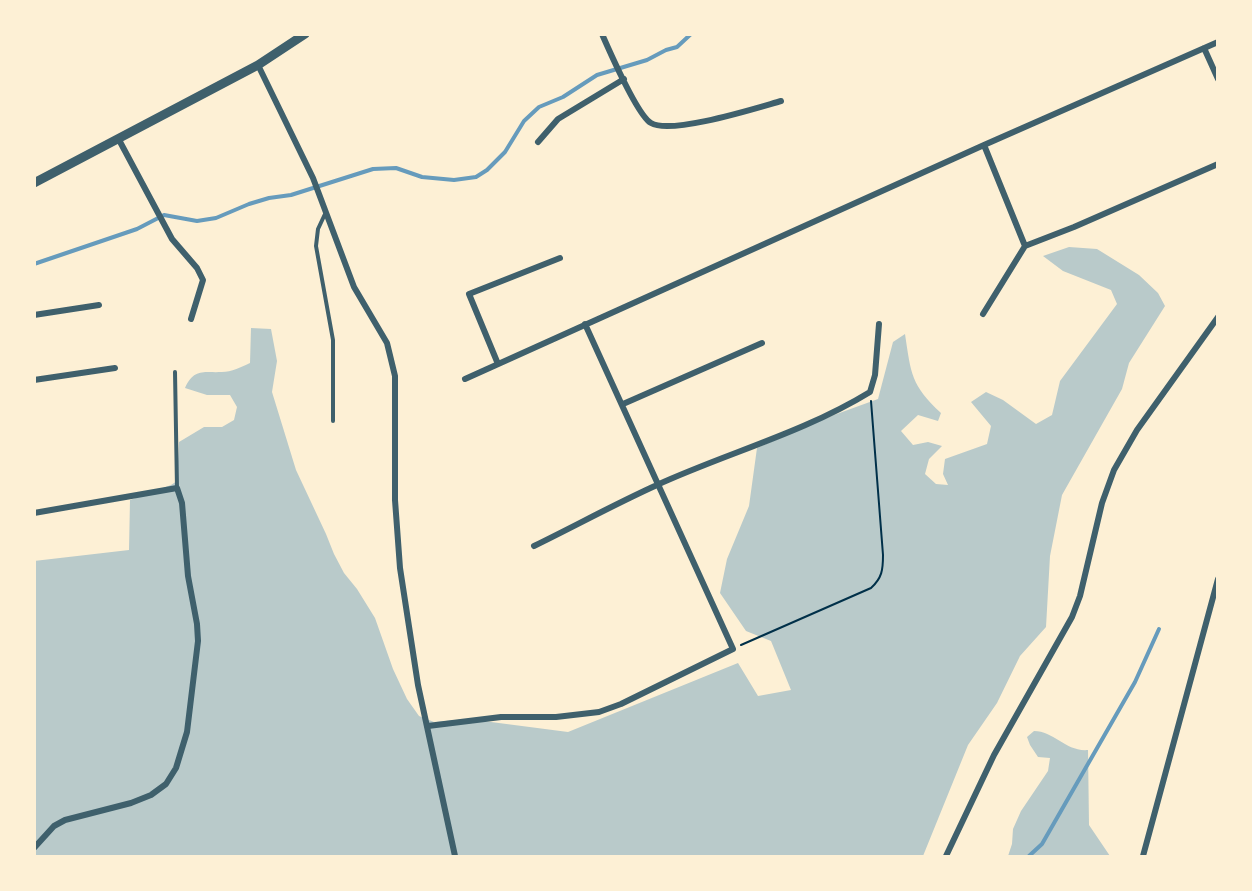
<!DOCTYPE html>
<style>
body{margin:0}
#map{position:relative;width:1252px;height:891px;overflow:hidden;background:#fdf0d5;font-family:"Roboto Serif",serif}
canvas{display:block}
.frame{position:absolute;inset:0;border:36px solid #fdf0d5;pointer-events:none}
</style>
<div id="map">
<canvas width="1252" height="891"></canvas>
<div class="frame"></div>
</div>
<script>
const g = document.querySelector('canvas').getContext('2d');
g.lineJoin = 'round';
function fill(path, color) { g.fillStyle = color; g.fill(path, 'evenodd'); }
function stroke(path, color, width, dash) { g.strokeStyle = color; g.lineWidth = width; g.lineCap = dash ? 'butt' : 'round'; g.setLineDash(dash || []); g.stroke(path); }
fill(new Path2D(`
 M 1069,247 L 1097,249 L 1139,275 L 1158,293 L 1165,306 L 1129,363 L 1122,389 L 1062,495 L 1050,556 L 1046,627 L 1020,656 L 997,703 L 968,745 L 923,856 L 35,856 L 34,561 L 129,550 L 130,500 L 171,485 L 177,481 L 179,442 L 204,427 L 222,427 L 234,420 L 237,407 L 230,395 L 207,395 L 185,388 C 194,368 204,373 222,372 C 231,372 242,367 250,363 L 251,328 L 271,329 L 277,361 L 272,392 L 296,470 L 326,534 L 334,554 L 344,573 L 357,589 L 375,618 L 393,669 L 407,699 L 419,716 L 434,722 L 468,719 L 568,732 L 738,663 L 758,696 L 791,690 L 771,641 L 746,631 L 720,593 L 727,559 L 749,506 L 757,448 L 834,415 L 878,399 L 893,342 L 905,334 C 911,374 911,385 941,413 L 938,421 L 918,415 L 901,431 L 913,445 L 928,442 L 942,446 L 929,459 L 925,474 L 936,484 L 948,485 L 943,474 L 945,459 L 987,444 L 991,426 L 971,402 L 986,392 L 1003,400 L 1036,424 L 1052,415 L 1060,381 L 1117,304 L 1111,290 L 1063,271 L 1043,256 Z
 M 1034,731 C 1054,731 1066,752 1088,750 L 1089,825 L 1110,856 L 1008,856 L 1012,844 L 1013,829 L 1021,811 L 1048,771 L 1050,758 L 1038,757 L 1030,745 L 1027,737 Z`), '#b9caca');
stroke(new Path2D(`
 M 34,264 L 137,229 L 164,215 L 197,221 L 216,218 L 249,204 L 269,198 L 291,195 L 373,169 L 396,168 L 422,177 L 454,180 L 476,177 L 487,170 L 505,152 L 524,121 L 539,107 L 563,97 L 597,75 L 647,60 L 666,50 L 677,47 L 691,34
 M 1029,856 L 1042,844 L 1135,682 L 1159,629`), '#669bbc', 4);
stroke(new Path2D(`
 M 741,645 L 871,588 C 882,578 883,570 883,555 L 871,401`), '#003049', 2);
stroke(new Path2D(`
 M 325,214 L 318,229 L 316,246 L 333,340 L 333,421
 M 175,372 L 177,488`), '#3f606c', 4);
stroke(new Path2D(`
 M 602,34 C 610,52 637,115 651,123 C 671,135 756,108 781,101
 M 1204,48 L 1218,79
 M 258,65 L 313,178 L 354,287 L 387,343 L 395,376 L 395,500 L 400,568 L 418,685 L 455,856
 M 118,138 L 172,239 L 197,268 L 203,280 L 191,319
 M 538,142 L 558,119 L 624,79
 M 1025,246 L 1074,227 L 1218,164
 M 983,314 L 1025,246 L 984,145
 M 34,315 L 99,305
 M 498,364 L 469,294 L 560,258
 M 465,379 L 984,145 L 1218,42
 M 34,380 L 115,368
 M 623,404 L 762,343
 M 34,513 L 177,488 L 182,503 L 188,576 L 197,624 L 198,641 L 187,732 L 176,768 L 166,784 L 151,795 L 131,803 L 65,820 L 54,826 L 34,848
 M 534,546 C 575,526 615,504 657,485 C 727,453 803,433 870,392 L 875,375 L 879,324
 M 428,726 L 501,717 L 556,717 L 599,712 L 621,704 L 733,649 L 585,324
 M 946,856 L 994,755 L 1072,617 L 1080,596 L 1102,503 L 1114,470 L 1137,430 L 1218,317
 M 1143,856 L 1218,579`), '#3f606c', 6);
stroke(new Path2D(`
 M 34,183 L 258,65 L 305,34`), '#3f606c', 9);
</script>
